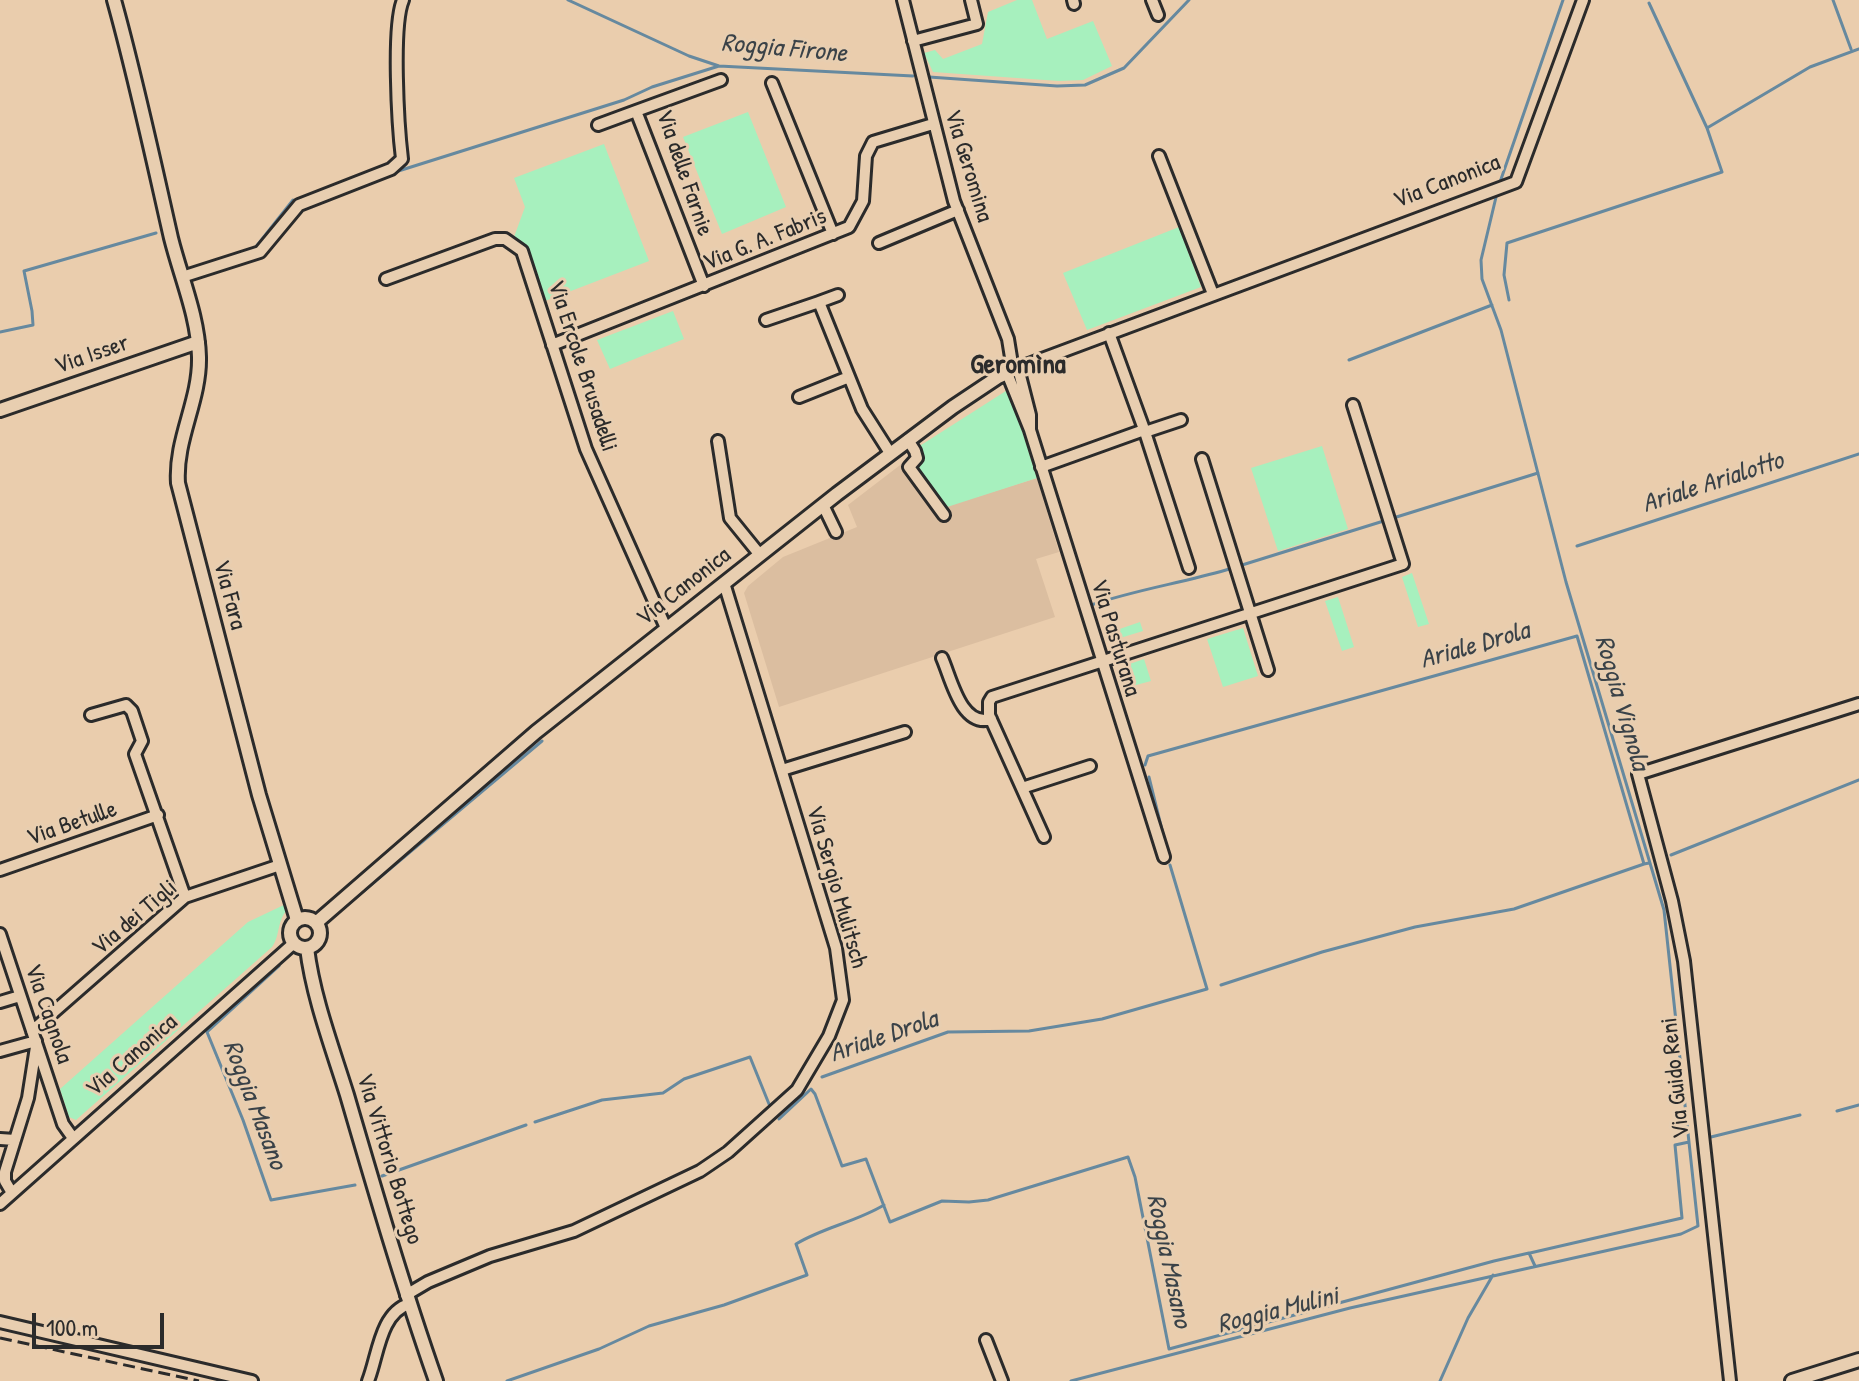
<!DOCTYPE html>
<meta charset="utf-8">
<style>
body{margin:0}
#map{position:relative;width:1859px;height:1381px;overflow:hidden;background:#eacdad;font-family:"Patrick Hand",sans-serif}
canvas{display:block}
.scale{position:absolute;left:32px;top:1313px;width:132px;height:36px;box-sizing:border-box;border:4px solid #2b2b2b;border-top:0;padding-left:10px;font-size:24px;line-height:28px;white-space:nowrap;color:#2b2b2b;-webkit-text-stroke:6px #e8ceb0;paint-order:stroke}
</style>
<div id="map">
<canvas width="1859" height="1381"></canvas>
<div class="scale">100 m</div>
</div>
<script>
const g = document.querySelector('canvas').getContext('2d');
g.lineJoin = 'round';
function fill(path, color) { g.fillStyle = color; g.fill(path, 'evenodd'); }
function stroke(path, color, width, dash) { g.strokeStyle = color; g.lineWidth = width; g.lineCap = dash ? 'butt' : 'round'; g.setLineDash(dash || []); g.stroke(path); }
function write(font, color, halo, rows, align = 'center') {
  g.font = font + ' "Patrick Hand",sans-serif'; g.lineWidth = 6; g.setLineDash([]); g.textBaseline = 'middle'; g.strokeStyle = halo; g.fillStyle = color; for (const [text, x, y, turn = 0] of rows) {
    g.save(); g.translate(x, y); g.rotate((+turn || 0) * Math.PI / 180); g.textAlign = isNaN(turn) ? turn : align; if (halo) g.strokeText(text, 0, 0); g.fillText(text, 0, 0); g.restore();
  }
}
fill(new Path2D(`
 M 908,459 L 944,507 L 1037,478 L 1059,552 L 1036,559 L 1055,617 L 779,707 L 744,593 L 748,586 L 783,557 L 857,527 L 848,505 Z`), '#dbbea0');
fill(new Path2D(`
 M 1017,0 L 1032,0 L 1047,39 L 1093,21 L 1112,66 L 1083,80 L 1059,81 L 933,72 L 924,53 L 935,50 L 943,59 L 982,44 L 988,12 Z
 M 748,112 L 786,207 L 722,234 L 683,137 Z
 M 604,144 L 649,261 L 545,301 C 538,277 535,253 514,237 L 525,207 L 514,178 Z
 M 1179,227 L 1201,287 L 1087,330 L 1063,273 Z
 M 673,311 L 684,339 L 610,369 L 597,340 Z
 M 1009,389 L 1037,478 L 944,508 L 914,467 L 921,458 L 918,447 Z
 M 1322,446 L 1348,529 L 1278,551 L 1251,468 Z
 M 1412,573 L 1429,624 L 1418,627 L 1402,577 Z
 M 1338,597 L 1354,647 L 1342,651 L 1325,601 Z
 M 1140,622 L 1143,631 L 1107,642 L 1105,634 Z
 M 1243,628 L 1258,676 L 1223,687 L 1207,639 Z
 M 1144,659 L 1151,681 L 1125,688 L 1118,668 Z
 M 288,903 L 289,908 C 276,920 281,934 272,947 L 76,1120 L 69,1117 L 60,1089 L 248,922 Z`), '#a7f0be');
stroke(new Path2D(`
 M 568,0 L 689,56 L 719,66 L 913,76
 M 1833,0 L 1851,49
 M 1649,3 L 1707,128
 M 929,77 L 1057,86 L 1085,85 L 1124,68 L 1189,0
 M 392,173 L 624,100 L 652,87 L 719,66
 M 1499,185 L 1563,0
 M 190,269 L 255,248 L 293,200
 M 1509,300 L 1504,275 L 1507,243 L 1722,172 L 1707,128 L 1810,67 L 1859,49
 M 0,332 L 33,325 L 32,311 L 24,271 L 156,233
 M 1349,360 L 1492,305
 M 1577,546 L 1859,454
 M 1091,605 C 1135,590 1181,583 1226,570 L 1538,473
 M 1145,765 L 1148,756 L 1577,636 L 1644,864 L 1649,863
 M 1149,777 L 1166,846
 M 1671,855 L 1859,780
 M 341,910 L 542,741
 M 279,966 L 207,1032 L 243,1120 L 271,1200 L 355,1185
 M 1221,985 L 1322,952 L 1415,927 L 1514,909 L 1644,864
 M 822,1077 L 948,1032 L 1029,1031 L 1102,1019 L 1207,989 L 1170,865
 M 1837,1111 L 1859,1105
 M 779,1119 L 811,1089 L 815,1094 L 842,1166 L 866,1159 L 890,1222 L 942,1201 L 969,1202 L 988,1200 L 1128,1157 L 1135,1177 L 1169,1349 L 1494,1261 L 1529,1253 L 1535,1266
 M 535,1122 L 602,1100 L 663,1093 L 684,1079 L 750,1057 L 769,1104
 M 1711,1137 L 1800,1115
 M 382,1176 L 526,1125
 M 1530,1253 L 1682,1218 L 1675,1145 L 1689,1142
 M 507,1381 L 599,1349 L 649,1326 L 724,1305 L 807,1275 L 796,1244 C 824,1227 856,1222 884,1205
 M 1071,1381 L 1350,1308 L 1681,1234 L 1698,1226 L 1664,910 L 1566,582 L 1501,330 L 1482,279 L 1481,260 L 1497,193
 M 1440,1381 L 1468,1318 L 1493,1275`), '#66899f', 3);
const minor = new Path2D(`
 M 903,0 L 954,201 L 1008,339 L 1013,370
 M 1073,0 L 1074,4
 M 1152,0 L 1158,15
 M 913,41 L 977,24 L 971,0
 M 772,83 L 833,234
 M 598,125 L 636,111
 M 1159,156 L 1213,294
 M 879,243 L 958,210
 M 182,277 L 260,252 L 299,205 L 391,169 L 402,159 C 398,126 392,26 403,0
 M 386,279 L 495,239 L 505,239 L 522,251 L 586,449 L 666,628
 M 704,286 L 636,111 L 721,80
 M 838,295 L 819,302 L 862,409 L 890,453
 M 766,320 L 819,302
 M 1109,333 L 1145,432 L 1189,568
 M 552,345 L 849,227 L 863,201 L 866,156 L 873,142 L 933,124
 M 1007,373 L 1030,430 L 1164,857
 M 799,397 L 849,377
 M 1030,430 L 1030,415 L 1018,368 L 1516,182 L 1583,0
 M 1145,432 L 1181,420
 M 908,440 L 915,451 L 917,458 L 909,467 L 944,515
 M 718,441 L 730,518 L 760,555
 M 1202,459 L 1268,670
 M 1041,467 L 1144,430
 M 823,505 L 836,532
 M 942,658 C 951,678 961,728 991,719
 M 91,715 L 126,705 L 132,711 L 142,741 L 135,754 L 185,897
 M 782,770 L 905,732
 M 1022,788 L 1090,766
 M 1044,837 L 989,715 L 989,702 L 992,697 L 1403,564 L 1353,405
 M 0,870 L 158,815
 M 0,934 L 63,1124 L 73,1138
 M 0,1002 L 20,996
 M 32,1031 L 185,897 L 280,865
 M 0,1051 L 36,1041
 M 0,1139 L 15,1140
 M 12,1193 L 5,1181 L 5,1172 L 28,1098 L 36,1047
 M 0,1204 L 294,943
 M 406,1295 L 428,1282 L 490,1256 L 574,1231 L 700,1171 L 728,1152 L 797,1090 L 829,1036 L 843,1000 L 836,948 L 724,583
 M 0,1322 L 252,1381
 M 986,1340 L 1002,1381
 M 368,1381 C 378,1356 380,1313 409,1304
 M 1730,1381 L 1684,961 L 1672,901 L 1638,774 L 1859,704`);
const tertiary = new Path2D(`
 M 114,0 C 136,79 153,159 171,238 C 181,278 198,316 199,357 C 200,401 175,439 178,483 L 259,795 L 297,920
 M 0,410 L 198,342
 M290 933a15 15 0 1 1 30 0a15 15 0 1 1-30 0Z
 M 317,922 L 536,732 L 837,494 L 953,407 L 998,377 L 1018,368
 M 307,948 C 313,997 332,1047 347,1095 C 375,1191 403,1287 436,1381
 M 1792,1381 L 1859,1360`);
stroke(minor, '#2b2b2b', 16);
stroke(tertiary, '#2b2b2b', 18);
stroke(minor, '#e8ceb0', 10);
stroke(tertiary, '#e8ceb0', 12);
stroke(new Path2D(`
 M 0,1338 L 199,1381`), '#2b2b2b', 3, [12, 6]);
write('24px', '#2b2b2b', '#e8ceb0', [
 ["Via Geromina",968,166,73],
 ["Via delle Farnie",684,173,71],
 ["Via Canonica",1447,182,-21],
 ["Via G. A. Fabris",765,240,-22],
 ["Via Isser",92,355,-19],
 ["Via Ercole Brusadelli",582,366,72],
 ["Via Canonica",684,587,-38],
 ["Via Fara",229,595,75],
 ["Via Pasturana",1115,638,73],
 ["Via Betulle",72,824,-19],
 ["Via Sergio Mulitsch",836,887,74],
 ["Via dei Tigli",135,918,-40],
 ["Via Cagnola",48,1014,71],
 ["Via Canonica",132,1056,-41],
 ["Via Guido Reni",1676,1078,-96],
 ["Via Vittorio Bottego",389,1159,73]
]);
write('italic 26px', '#3a4248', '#e8ceb0', [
 ["Roggia Firone",784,49,5],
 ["Ariale Arialotto",1713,483,-18],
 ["Ariale Drola",1475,646,-16],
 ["Roggia Vignola",1621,703,74],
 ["Ariale Drola",884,1037,-19],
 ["Roggia Masano",254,1105,69],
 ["Roggia Masano",1168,1261,78],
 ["Roggia Mulini",1278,1311,-14]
]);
write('bold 28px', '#2b2b2b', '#e8ceb0', [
 ["Geromìna",1018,366]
]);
</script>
